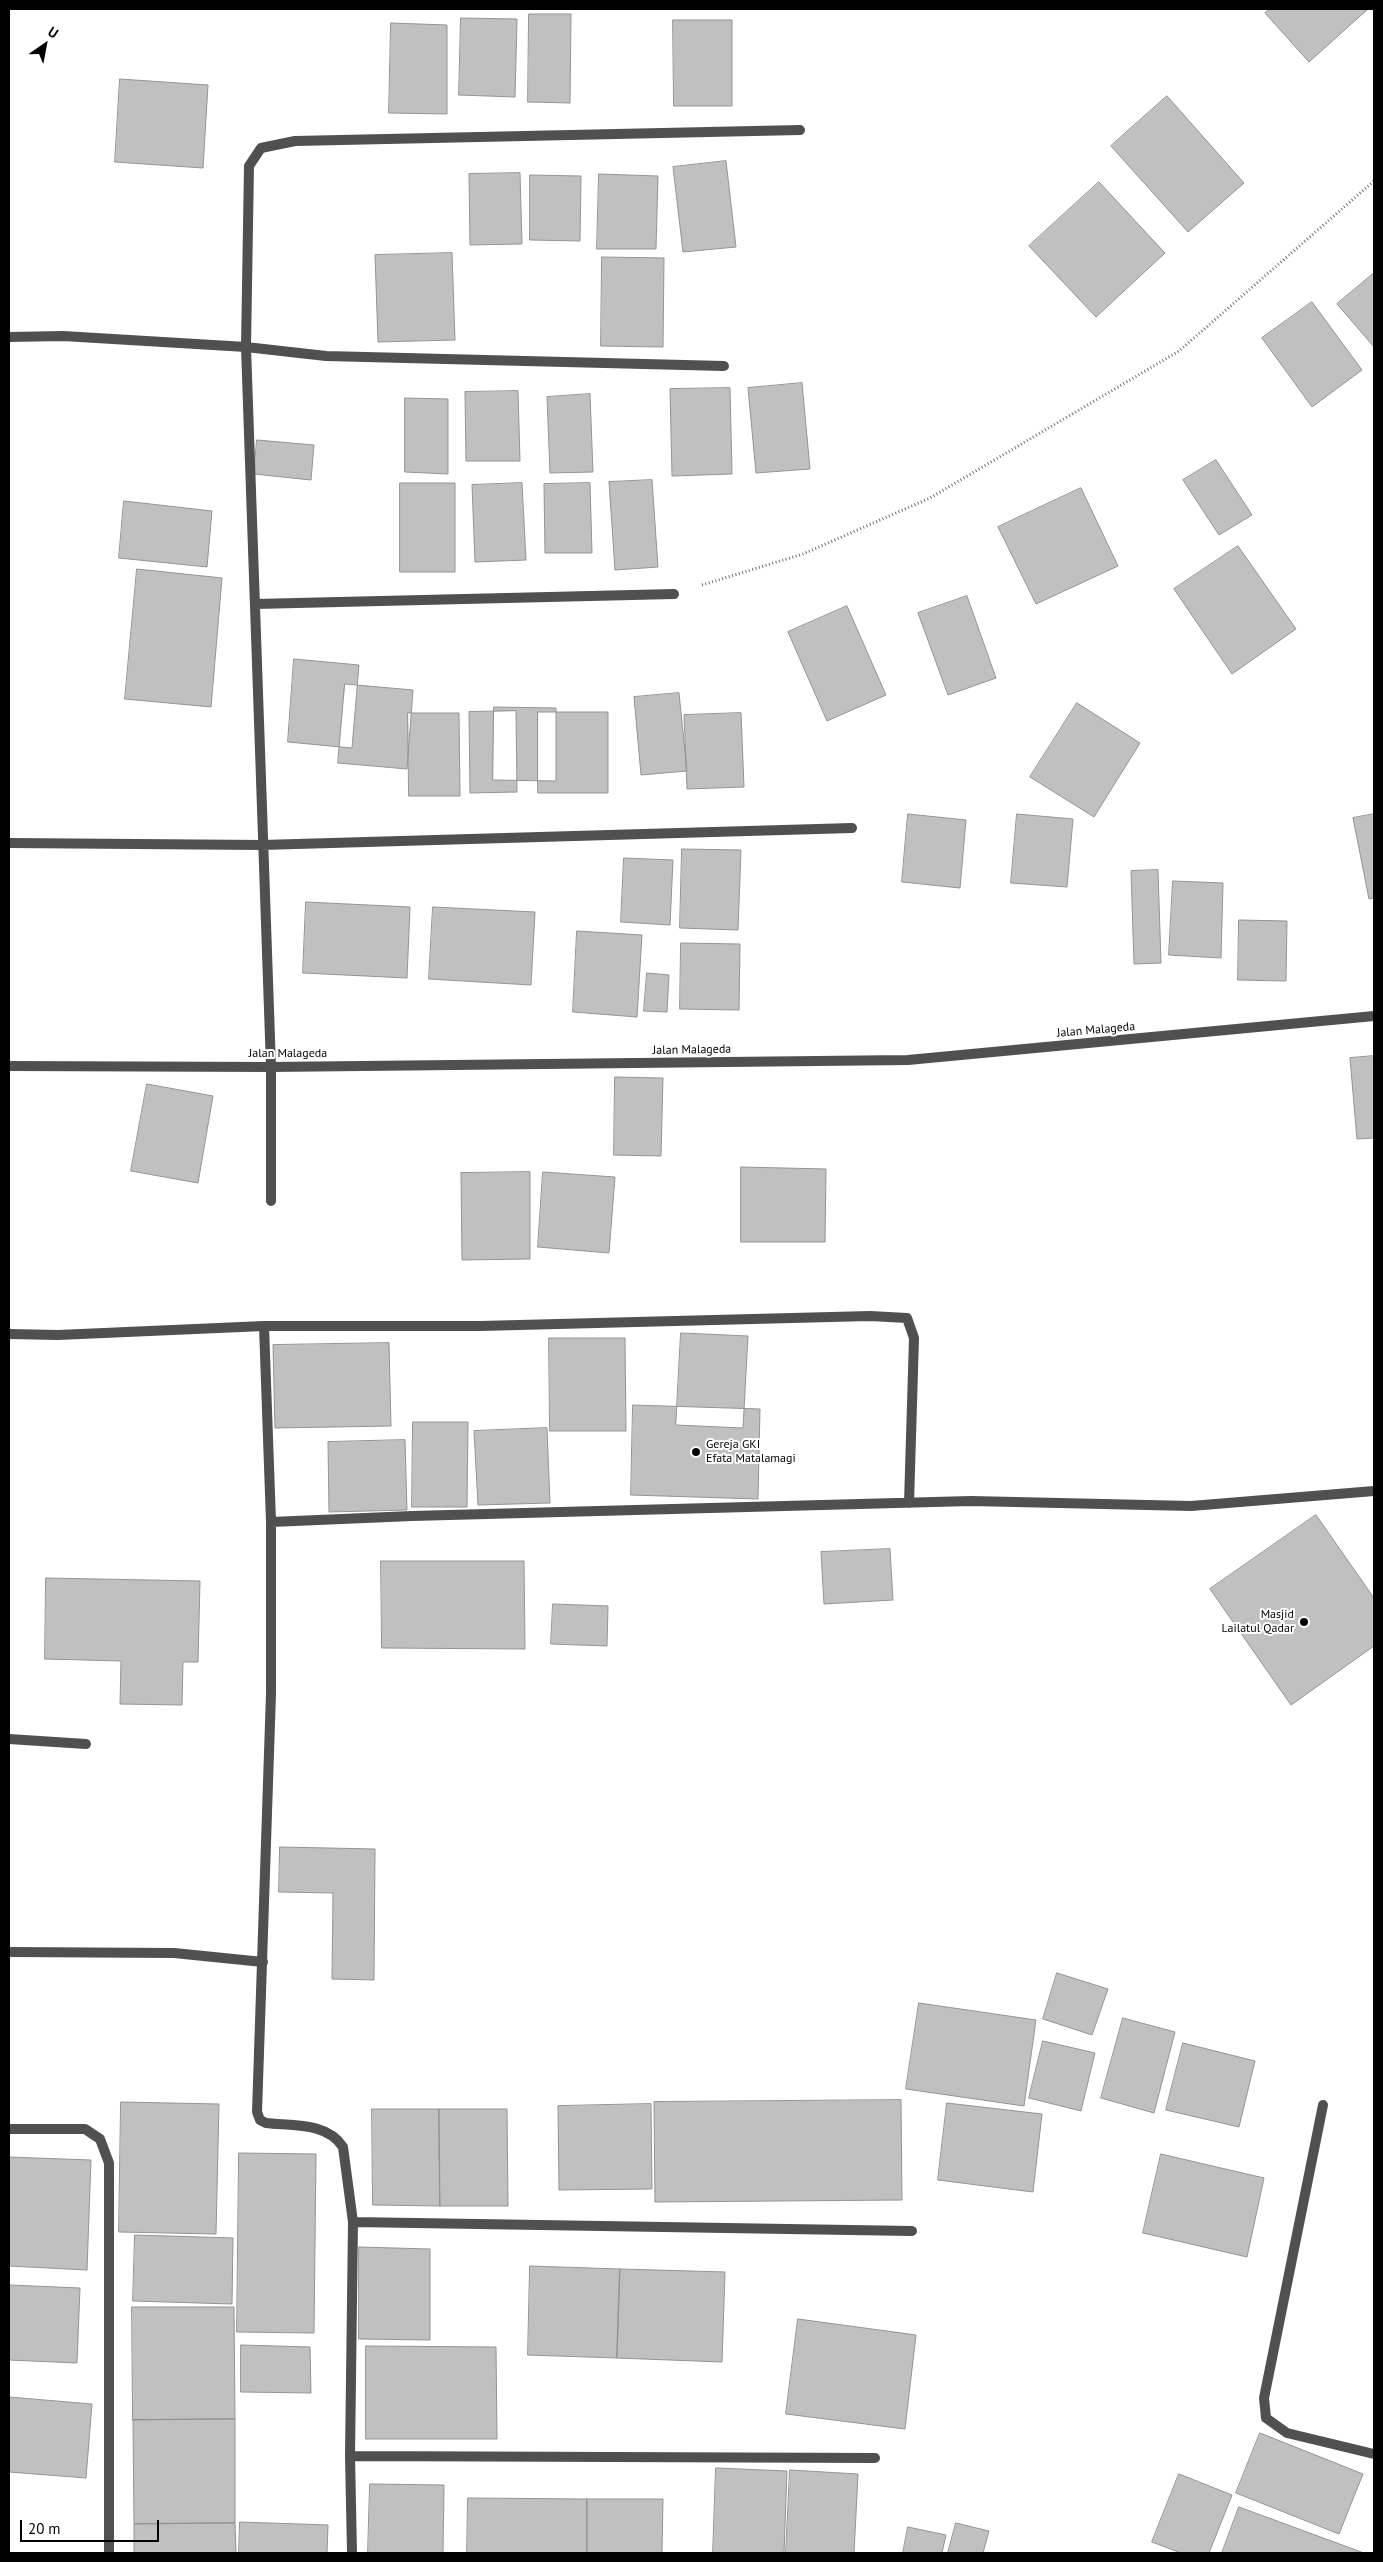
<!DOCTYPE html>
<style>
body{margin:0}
#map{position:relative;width:1383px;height:2562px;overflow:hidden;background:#fff;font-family:"PT Sans",sans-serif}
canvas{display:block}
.frame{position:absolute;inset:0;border:10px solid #000;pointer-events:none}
.north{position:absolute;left:20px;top:20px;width:50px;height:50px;-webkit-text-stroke:4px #fff;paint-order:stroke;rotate:33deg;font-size:14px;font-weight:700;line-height:20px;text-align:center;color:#000}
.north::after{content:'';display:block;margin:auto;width:18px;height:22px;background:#000;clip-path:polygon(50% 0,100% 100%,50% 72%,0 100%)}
.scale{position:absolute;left:20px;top:2520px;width:139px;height:22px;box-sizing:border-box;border:2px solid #000;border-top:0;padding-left:6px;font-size:15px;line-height:18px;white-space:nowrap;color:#000;-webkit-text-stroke:4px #fff;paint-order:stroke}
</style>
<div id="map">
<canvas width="1383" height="2562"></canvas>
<div class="frame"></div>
<div class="north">U</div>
<div class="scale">20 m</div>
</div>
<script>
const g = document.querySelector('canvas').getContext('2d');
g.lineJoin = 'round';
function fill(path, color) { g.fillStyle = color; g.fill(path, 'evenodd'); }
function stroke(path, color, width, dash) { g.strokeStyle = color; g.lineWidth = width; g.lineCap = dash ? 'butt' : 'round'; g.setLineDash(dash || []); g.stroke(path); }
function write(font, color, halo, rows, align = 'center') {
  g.font = font + ' "PT Sans",sans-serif'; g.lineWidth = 4; g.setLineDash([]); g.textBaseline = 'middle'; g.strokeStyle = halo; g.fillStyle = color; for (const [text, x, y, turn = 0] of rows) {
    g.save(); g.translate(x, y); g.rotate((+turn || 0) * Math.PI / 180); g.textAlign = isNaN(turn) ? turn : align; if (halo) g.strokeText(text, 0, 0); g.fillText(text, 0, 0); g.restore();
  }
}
const building = new Path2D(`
 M 1271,9 L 1368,9 L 1309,62 L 1265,13 Z
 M 529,14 L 571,14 L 570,103 L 528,102 Z
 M 461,18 L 517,19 L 515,97 L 459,95 Z
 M 673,20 L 732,20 L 732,106 L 674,106 Z
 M 391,23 L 447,25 L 447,114 L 389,113 Z
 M 120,79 L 208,85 L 203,168 L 115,162 Z
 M 1167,96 L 1244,183 L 1188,232 L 1111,146 Z
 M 726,161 L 736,247 L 683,252 L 673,167 Z
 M 520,173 L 522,244 L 470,245 L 469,174 Z
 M 599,174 L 658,176 L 656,249 L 597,249 Z
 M 530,175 L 581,176 L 580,241 L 530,240 Z
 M 1099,182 L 1165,253 L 1096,317 L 1029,246 Z
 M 452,253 L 455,340 L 378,342 L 375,255 Z
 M 602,257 L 664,258 L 663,347 L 601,346 Z
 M 1374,273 L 1374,347 L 1337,304 Z
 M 1312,302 L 1362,370 L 1312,407 L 1262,338 Z
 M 802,383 L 810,469 L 756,473 L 748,388 Z
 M 730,388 L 732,474 L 672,476 L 670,389 Z
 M 518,391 L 520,461 L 466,461 L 465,392 Z
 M 590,394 L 593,472 L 550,473 L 547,397 Z
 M 405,398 L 448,399 L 448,474 L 405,472 Z
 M 257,440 L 314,445 L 311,480 L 254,474 Z
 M 1216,460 L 1252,515 L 1219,535 L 1183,480 Z
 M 652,480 L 658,567 L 615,570 L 609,482 Z
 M 400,483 L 455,483 L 455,572 L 400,572 Z
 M 522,483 L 526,560 L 475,562 L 472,485 Z
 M 590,483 L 592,553 L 545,553 L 544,484 Z
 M 1081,488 L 1118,566 L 1036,604 L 998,527 Z
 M 124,501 L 212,511 L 207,567 L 119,558 Z
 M 1238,546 L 1296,629 L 1232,674 L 1174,589 Z
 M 137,569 L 222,578 L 211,707 L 125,699 Z
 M 967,596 L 996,678 L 948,695 L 918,613 Z
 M 847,606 L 886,695 L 827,721 L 788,632 Z
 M 294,659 L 359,665 L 352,748 L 288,742 Z
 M 345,684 L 413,690 L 407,769 L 338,763 Z
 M 679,693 L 687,771 L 641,775 L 634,697 Z
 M 1077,703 L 1140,743 L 1094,817 L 1030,777 Z
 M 494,707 L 556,708 L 556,781 L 493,780 Z
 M 516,711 L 517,792 L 470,793 L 469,712 Z
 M 538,712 L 608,712 L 608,793 L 538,793 Z
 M 408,713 L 459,713 L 460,796 L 409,796 Z
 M 741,713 L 744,787 L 687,789 L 684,715 Z
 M 908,814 L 966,820 L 960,888 L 902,882 Z
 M 1017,814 L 1073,819 L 1067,887 L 1011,883 Z
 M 1374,814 L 1374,898 L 1369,899 L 1353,818 Z
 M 682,849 L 741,850 L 738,930 L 680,928 Z
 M 624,858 L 673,860 L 670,925 L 621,922 Z
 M 1158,870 L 1161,963 L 1134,964 L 1131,871 Z
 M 1173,881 L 1223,883 L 1221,958 L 1169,955 Z
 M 306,902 L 410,907 L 407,978 L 303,973 Z
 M 433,907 L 535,912 L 531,985 L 429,979 Z
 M 1239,920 L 1287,921 L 1286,981 L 1238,980 Z
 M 577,931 L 642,935 L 637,1017 L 573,1012 Z
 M 681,943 L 740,944 L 739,1010 L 680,1009 Z
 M 647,973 L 669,975 L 667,1012 L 644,1011 Z
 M 1374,1056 L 1374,1138 L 1357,1139 L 1350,1058 Z
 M 615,1077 L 663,1078 L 661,1156 L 614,1155 Z
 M 147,1084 L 213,1096 L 198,1183 L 131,1171 Z
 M 741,1167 L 826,1169 L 825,1242 L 741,1242 Z
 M 530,1172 L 530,1259 L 462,1260 L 461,1173 Z
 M 543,1172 L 615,1177 L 609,1253 L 538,1247 Z
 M 681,1333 L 748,1336 L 743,1428 L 676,1425 Z
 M 549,1338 L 625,1338 L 626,1431 L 550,1431 Z
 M 389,1343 L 391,1426 L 275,1428 L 273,1345 Z
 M 633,1405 L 760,1409 L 758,1499 L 631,1495 Z
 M 413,1422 L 468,1422 L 467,1507 L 412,1507 Z
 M 547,1428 L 550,1503 L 478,1505 L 474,1431 Z
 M 405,1440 L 407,1510 L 329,1512 L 328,1442 Z
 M 1316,1515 L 1374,1598 L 1374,1646 L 1291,1705 L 1210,1589 Z
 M 890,1549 L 893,1600 L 824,1604 L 821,1552 Z
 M 381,1561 L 524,1561 L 525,1649 L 382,1648 Z
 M 46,1578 L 200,1581 L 198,1662 L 183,1662 L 182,1705 L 120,1704 L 121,1661 L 45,1659 Z
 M 553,1604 L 608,1606 L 607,1646 L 551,1644 Z
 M 280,1847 L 375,1849 L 374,1980 L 332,1979 L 333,1893 L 279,1892 Z
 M 1057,1973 L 1108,1989 L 1092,2035 L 1043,2019 Z
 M 919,2003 L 1036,2020 L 1024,2106 L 906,2089 Z
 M 1123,2018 L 1175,2032 L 1154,2113 L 1101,2098 Z
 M 1043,2041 L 1095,2053 L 1081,2111 L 1029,2098 Z
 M 1183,2043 L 1255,2061 L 1239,2127 L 1166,2110 Z
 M 901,2100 L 902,2200 L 655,2202 L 654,2102 Z
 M 121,2102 L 219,2104 L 216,2234 L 119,2232 Z
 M 947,2103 L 1042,2114 L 1033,2192 L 938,2180 Z
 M 651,2104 L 652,2189 L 559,2190 L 558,2106 Z
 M 372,2109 L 439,2109 L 440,2206 L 373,2205 Z
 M 439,2109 L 507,2109 L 508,2206 L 440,2206 Z
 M 239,2153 L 316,2154 L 314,2333 L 237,2332 Z
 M 1161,2154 L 1264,2178 L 1247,2257 L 1143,2233 Z
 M 9,2157 L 91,2160 L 87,2270 L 9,2266 Z
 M 135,2235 L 233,2238 L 232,2304 L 133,2301 Z
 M 359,2247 L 430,2249 L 430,2340 L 359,2339 Z
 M 530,2266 L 620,2269 L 617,2358 L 528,2355 Z
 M 620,2269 L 725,2272 L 722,2362 L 617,2358 Z
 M 9,2285 L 80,2288 L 77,2363 L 9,2360 Z
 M 132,2307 L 234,2307 L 235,2419 L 133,2420 Z
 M 798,2319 L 916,2335 L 905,2429 L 786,2414 Z
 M 241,2345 L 310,2347 L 311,2393 L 241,2392 Z
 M 366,2346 L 496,2347 L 497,2439 L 366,2439 Z
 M 9,2397 L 92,2404 L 86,2478 L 9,2472 Z
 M 235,2419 L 235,2523 L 134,2524 L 133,2420 Z
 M 1260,2433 L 1363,2474 L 1339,2534 L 1236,2493 Z
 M 716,2468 L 787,2471 L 784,2553 L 713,2553 Z
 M 790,2470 L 858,2474 L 854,2553 L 786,2553 Z
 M 1179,2474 L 1232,2495 L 1209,2553 L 1181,2553 L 1152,2542 Z
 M 370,2484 L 444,2485 L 443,2553 L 368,2553 Z
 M 468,2498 L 587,2499 L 587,2553 L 467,2553 Z
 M 587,2499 L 663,2499 L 662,2553 L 587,2553 Z
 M 1239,2507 L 1364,2553 L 1222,2553 Z
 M 240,2522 L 328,2525 L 327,2553 L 239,2553 Z
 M 235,2523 L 236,2553 L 134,2553 L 134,2524 Z
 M 956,2523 L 989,2531 L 983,2553 L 948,2553 Z
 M 908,2527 L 946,2535 L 942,2553 L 903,2553 Z`);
fill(building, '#c0c0c0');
stroke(building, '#949494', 1);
stroke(new Path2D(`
 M 702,585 L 803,554 L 930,498 L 1179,351 L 1374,181`), '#727272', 3, [1, 2.5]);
stroke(new Path2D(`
 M 9,337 L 63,336 L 246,347 L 326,356 L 724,366
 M 255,604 L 674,594
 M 9,843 L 262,845 L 852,828
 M 9,1066 L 271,1067 L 908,1060 L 1374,1016
 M 271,1201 L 271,1067 L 246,347 L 249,166 L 261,148 L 295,141 L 800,130
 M 264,1326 L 271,1522 L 412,1516 L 971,1501 L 1191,1506 L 1374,1491
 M 9,1334 L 58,1335 L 264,1326 L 480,1326 L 870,1316 L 907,1318 L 914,1338 L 909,1503
 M 271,1522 L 271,1693 L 257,2112 L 260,2120 L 266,2123 C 292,2126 327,2122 343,2147 L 353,2222 L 350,2456 L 352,2553
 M 9,1739 L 86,1744
 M 9,1952 L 174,1953 L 263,1962
 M 1323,2105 L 1264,2398 L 1266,2418 L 1287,2433 L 1374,2454
 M 9,2129 L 85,2129 L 100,2139 L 109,2163 L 109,2553
 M 353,2222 L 912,2231
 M 350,2456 L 875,2458`), '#505050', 10);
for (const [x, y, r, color] of [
 [696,1452,5,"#000"],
 [1304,1622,5,"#000"]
]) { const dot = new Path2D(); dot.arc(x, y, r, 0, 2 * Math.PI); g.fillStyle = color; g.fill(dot); stroke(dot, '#fff', 2); }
write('12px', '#000', '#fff', [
 ["Jalan Malageda",1096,1030,-5],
 ["Jalan Malageda",692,1050,-1],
 ["Jalan Malageda",288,1054]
]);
write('12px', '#000', '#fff', [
 ["Gereja GKI",706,1445],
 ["Efata Matalamagi",706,1459],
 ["Masjid",1294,1615,"right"],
 ["Lailatul Qadar",1294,1629,"right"]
], 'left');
</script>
